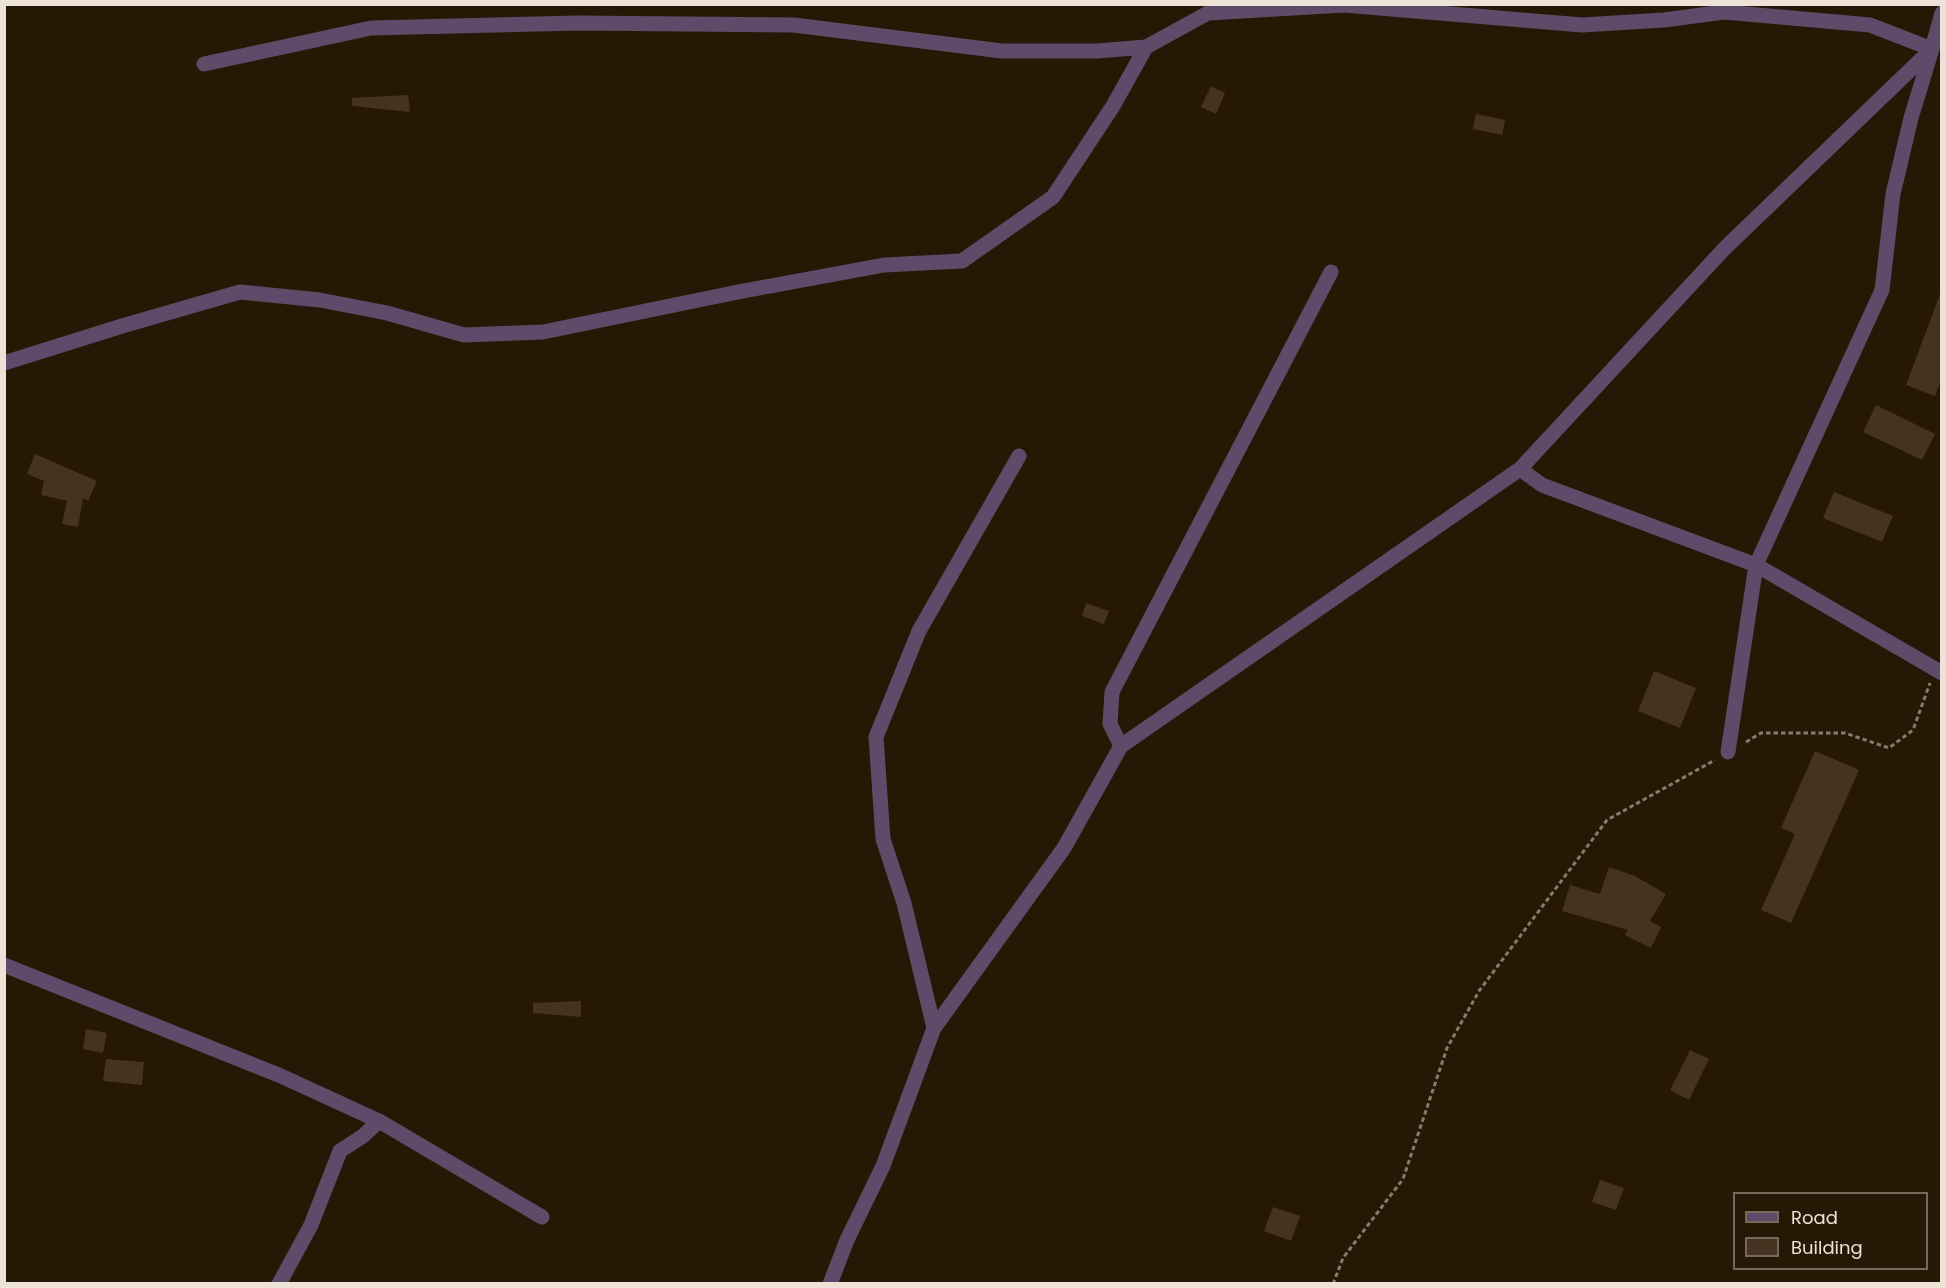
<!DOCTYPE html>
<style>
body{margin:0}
#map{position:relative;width:1946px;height:1288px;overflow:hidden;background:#271805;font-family:Poppins,sans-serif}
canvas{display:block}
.frame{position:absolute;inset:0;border:6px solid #ede2d6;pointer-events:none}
.legend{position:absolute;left:1733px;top:1192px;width:195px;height:78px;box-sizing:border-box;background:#271805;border:2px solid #766959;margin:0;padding:8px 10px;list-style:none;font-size:18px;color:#ede2d6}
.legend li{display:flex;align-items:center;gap:12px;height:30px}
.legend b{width:30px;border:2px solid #766959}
</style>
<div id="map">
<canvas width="1946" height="1288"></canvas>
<div class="frame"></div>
<ul class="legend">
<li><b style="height:8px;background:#5f4a69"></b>Road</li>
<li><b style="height:16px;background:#443320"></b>Building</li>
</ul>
</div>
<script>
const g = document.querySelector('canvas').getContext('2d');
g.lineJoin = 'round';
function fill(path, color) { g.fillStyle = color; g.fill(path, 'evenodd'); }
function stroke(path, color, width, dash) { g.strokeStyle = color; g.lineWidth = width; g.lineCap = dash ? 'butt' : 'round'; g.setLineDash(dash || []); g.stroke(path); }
fill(new Path2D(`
 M 1211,86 L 1225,93 L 1216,114 L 1201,107 Z
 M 408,95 L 410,112 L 352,106 L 352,98 Z
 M 1476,114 L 1505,120 L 1502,135 L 1473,129 Z
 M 1940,294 L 1941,294 L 1941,380 L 1935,396 L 1906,385 Z
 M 1876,405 L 1935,434 L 1922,460 L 1863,432 Z
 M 35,454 L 97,481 L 88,501 L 83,498 L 78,527 L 62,524 L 67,501 L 41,495 L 44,481 L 27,474 Z
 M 1834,492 L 1893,516 L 1882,542 L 1823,518 Z
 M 1086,603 L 1109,611 L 1104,624 L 1082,616 Z
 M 1654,671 L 1696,688 L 1680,728 L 1638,711 Z
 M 1815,751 L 1859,770 L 1791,923 L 1761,910 L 1795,834 L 1781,828 Z
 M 1609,867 L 1635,876 L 1666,894 L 1650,921 L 1661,927 L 1651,948 L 1625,935 L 1628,930 L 1562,911 L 1570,885 L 1600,894 Z
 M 581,1001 L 581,1017 L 533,1013 L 533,1003 Z
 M 86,1029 L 107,1033 L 103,1053 L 83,1049 Z
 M 1690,1050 L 1709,1059 L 1689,1100 L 1670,1090 Z
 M 106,1059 L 144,1062 L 142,1085 L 103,1081 Z
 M 1600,1180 L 1624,1188 L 1616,1210 L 1592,1202 Z
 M 1273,1207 L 1300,1216 L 1291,1241 L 1264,1231 Z`), '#443320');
stroke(new Path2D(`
 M 1746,742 L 1761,733 L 1845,733 L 1889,748 L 1913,730 L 1930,683
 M 1333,1284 L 1343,1258 L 1403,1179 L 1447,1048 L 1479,991 L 1607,820 L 1715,760`), '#887b6b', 3, [4.5, 3]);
stroke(new Path2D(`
 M 204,64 L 371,28 L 578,23 L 794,25 L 1002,51 L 1097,51 L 1146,47 L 1208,13 L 1344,5 L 1582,25 L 1664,20 L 1724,12 L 1870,25 L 1932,49 L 1911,118 L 1893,194 L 1882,290 L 1756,565 L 1728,752
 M 4,363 L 122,326 L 240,292 L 320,300 L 387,313 L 464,335 L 543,332 L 738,292 L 884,265 L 962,261 L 1053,197 L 1113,106 L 1146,47
 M 1520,469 L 1542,485 L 1756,565 L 1942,673
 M 1121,746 L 1110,724 L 1112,692 L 1331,272
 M 4,965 L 281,1076 L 379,1121
 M 934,1028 L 1064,848 L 1121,746 L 1520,469 L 1724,249 L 1932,49 L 1942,13
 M 279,1284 L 311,1225 L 340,1151 L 363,1136 L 379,1121 L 542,1217
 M 830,1284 L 847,1240 L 883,1166 L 934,1028 L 904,903 L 883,839 L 876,737 L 919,631 L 1019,456`), '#5f4a69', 15);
</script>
